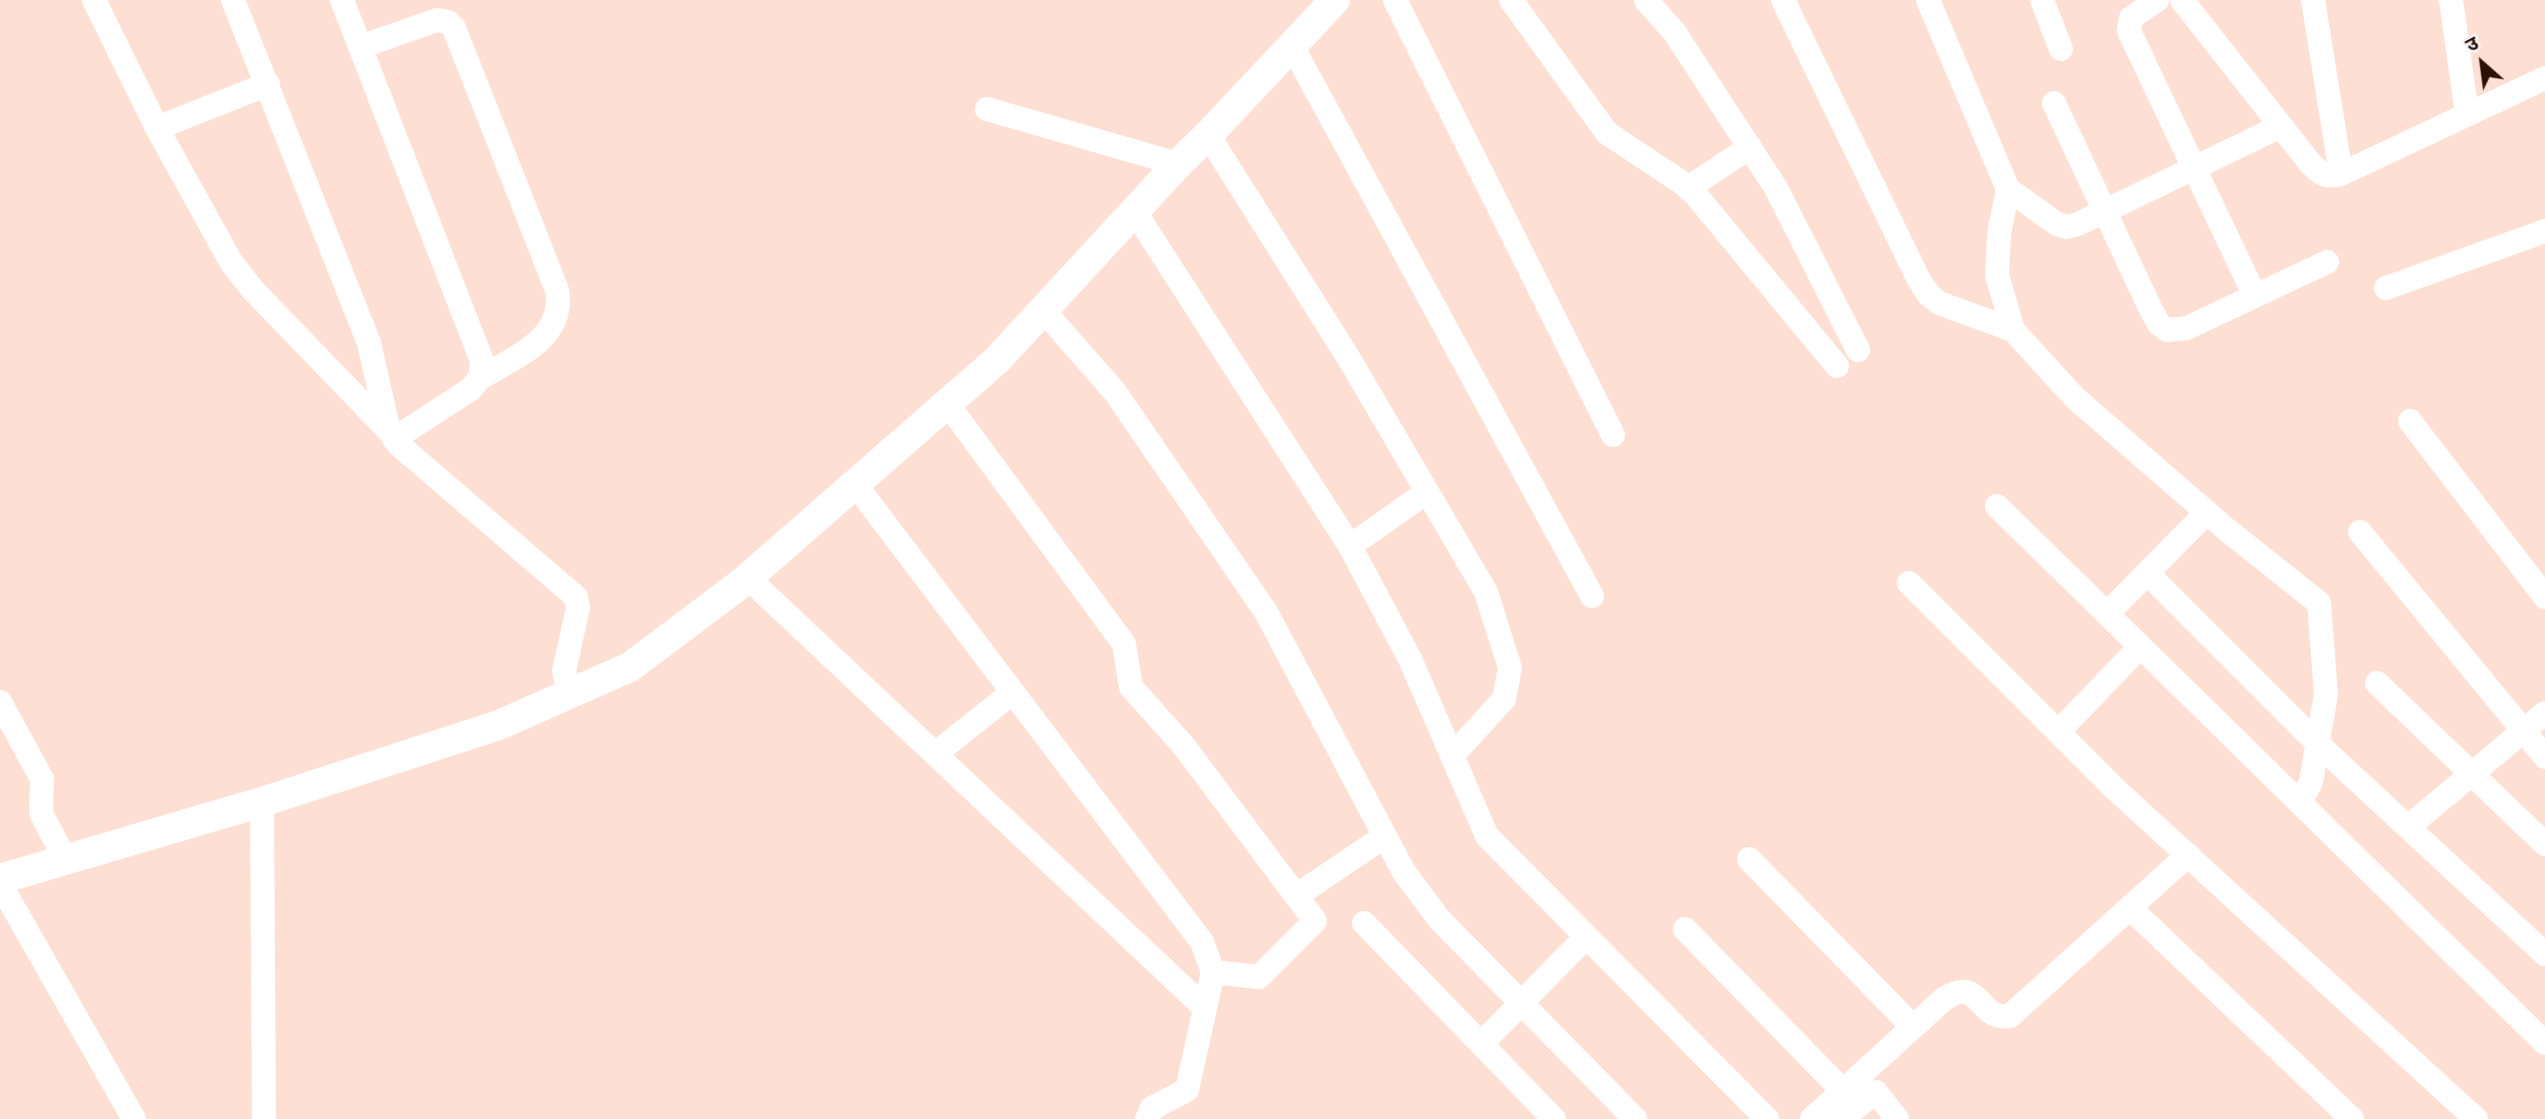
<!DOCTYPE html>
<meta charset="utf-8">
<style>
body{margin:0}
#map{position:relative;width:2545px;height:1119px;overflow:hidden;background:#fedfd3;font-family:Rubik,"Noto Sans Devanagari",sans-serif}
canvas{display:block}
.north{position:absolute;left:2447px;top:28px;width:70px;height:70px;-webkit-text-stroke:5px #f3f3f3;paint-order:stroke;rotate:332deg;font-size:19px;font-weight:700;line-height:28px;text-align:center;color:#2b1107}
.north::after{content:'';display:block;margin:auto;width:24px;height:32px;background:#2b1107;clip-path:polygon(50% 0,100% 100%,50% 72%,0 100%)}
</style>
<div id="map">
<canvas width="2545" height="1119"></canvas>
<div class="north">उ</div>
</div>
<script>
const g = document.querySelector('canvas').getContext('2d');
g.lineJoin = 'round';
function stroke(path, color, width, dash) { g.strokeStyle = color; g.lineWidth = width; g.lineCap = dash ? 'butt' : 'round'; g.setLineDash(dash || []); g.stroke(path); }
stroke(new Path2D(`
 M 94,0 L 157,128 L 231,262 L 253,290 L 389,431
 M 233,0 L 369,343 L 387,423 L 389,431 L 399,445 L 576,597 L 578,608 L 564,671 L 569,694
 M 342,0 L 482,361 L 481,376 L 471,389 L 394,439
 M 1395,0 L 1613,435
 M 1511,0 L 1607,133 L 1681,182 L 1695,194 L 1837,366
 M 1646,0 L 1675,33 L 1776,188 L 1858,350
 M 1783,0 L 1919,280 L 1929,295 L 1939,303 L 2013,330
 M 1928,0 L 2008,189 L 1999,234 L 1997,275 L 2013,330 L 2075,398 L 2226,529 L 2319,603 L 2326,694 L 2311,782 L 2300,803
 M 2042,0 L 2061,49
 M 2157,0 L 2131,18 L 2129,31 L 2255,296
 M 2182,0 L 2310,163 C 2320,174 2326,178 2341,174 L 2545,78
 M 2313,0 L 2341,174
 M 2451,0 L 2467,114
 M 1292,46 L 1592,596
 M 360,47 L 437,20 L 448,22 L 454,28 L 557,290 C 566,339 514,357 479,379
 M 2054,103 L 2152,312 L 2159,324 L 2167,330 L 2187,328 L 2327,262
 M 987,109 L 1178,164
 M 157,128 L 268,84
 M 1208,135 L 1348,357 L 1486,592 L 1510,668 L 1504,699 L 1452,756
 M 1688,188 L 1750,147
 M 2008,189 L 2057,224 L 2067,227 L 2078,224 L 2281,126
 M 1135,212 L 1350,546 L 1410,659 L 1487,836 L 1767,1119
 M 2386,288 L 2545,231
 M 1043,310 L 1115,392 L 1266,612 L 1404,872 L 1439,919 L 1635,1119
 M 947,403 L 1124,644 L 1131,687 L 1183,745 L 1315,921 L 1259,977 L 1213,972
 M 2410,421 L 2545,597
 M 855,484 L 1202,942 L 1213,972 L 1187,1090 L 1152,1108 L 1147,1119
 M 1997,506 L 2545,1043
 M 2360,532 L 2545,757
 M 1350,546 L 1427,492
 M 2147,573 L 2318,744 L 2545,954
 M 748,578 L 1205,1008
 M 1909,583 L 2114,788 L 2476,1119
 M 2107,614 L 2207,512
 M 2377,683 L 2545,844
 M 0,702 L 42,779 L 41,813 L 66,861
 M 2058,732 L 2140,647
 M 935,754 L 1013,692
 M 262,802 L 264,1119
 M 2408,827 L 2545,713
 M 1749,859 L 1913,1027
 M 0,884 L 134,1119
 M 1296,896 L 1385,836
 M 2130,908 L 2352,1119
 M 1364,923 L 1554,1119
 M 1685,929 L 1843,1091
 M 1481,1044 L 1586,937
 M 1812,1119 L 1944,999 C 1982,974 1977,1022 2010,1016 L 2188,855
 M 1841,1119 L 1876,1092 L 1897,1119`), '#fff', 24);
stroke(new Path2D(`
 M 0,879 L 262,802 L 499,725 L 630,667 L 743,582 L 997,360 L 1178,164 L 1208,135 L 1335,0`), '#fff', 30);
</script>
